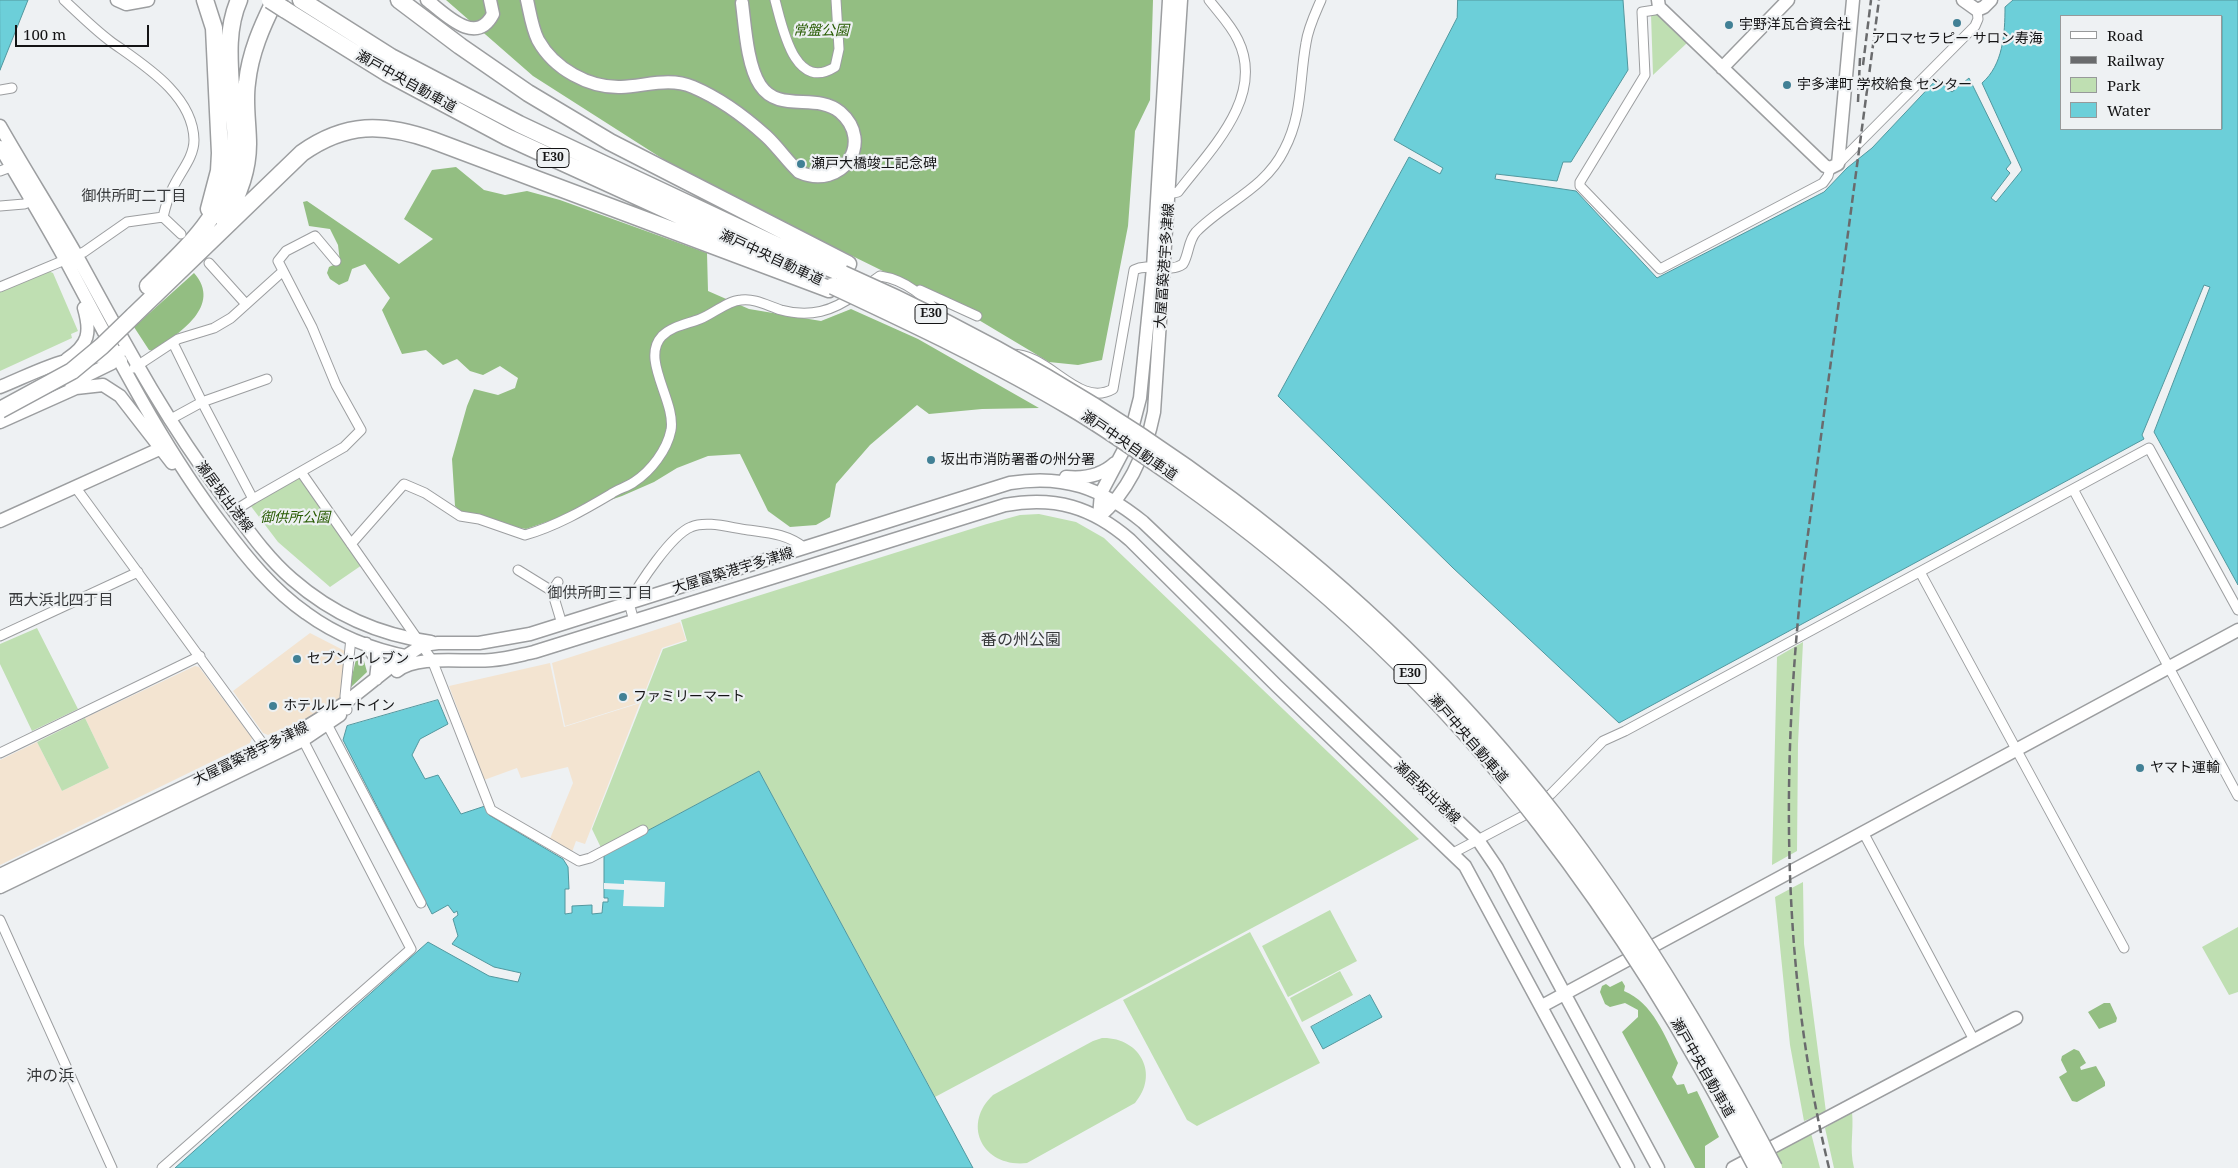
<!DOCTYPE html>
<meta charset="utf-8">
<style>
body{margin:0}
#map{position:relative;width:2238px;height:1168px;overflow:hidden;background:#eef1f3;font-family:"Noto Serif",serif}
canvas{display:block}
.legend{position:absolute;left:2060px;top:15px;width:162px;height:115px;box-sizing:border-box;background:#eef1f3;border:1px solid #97999a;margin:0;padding:6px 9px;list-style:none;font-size:15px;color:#141415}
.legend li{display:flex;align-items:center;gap:10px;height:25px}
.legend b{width:25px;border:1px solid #97999a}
.scale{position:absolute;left:15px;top:25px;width:134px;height:22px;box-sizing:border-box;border:2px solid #141415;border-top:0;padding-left:6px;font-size:15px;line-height:18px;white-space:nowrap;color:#141415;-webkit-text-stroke:4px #eef1f3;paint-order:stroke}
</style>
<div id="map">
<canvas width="2238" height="1168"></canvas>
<ul class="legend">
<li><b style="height:6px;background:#fff"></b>Road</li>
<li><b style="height:6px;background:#6a6b6d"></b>Railway</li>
<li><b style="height:14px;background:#bfdfb2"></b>Park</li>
<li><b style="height:14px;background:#6ccfd9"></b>Water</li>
</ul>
<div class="scale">100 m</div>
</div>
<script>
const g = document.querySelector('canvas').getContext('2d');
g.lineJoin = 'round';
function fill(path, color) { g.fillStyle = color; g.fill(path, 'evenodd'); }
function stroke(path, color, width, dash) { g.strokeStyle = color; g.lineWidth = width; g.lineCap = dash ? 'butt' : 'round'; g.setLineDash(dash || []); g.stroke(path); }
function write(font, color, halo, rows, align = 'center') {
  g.font = font + ' "Noto Serif","Noto Sans JP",serif'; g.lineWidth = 4.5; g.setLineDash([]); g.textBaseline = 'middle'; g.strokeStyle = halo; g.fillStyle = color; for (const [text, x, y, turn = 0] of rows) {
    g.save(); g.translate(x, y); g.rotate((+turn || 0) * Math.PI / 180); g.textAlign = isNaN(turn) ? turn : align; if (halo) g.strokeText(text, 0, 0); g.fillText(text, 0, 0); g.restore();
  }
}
fill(new Path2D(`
 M 680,622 L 686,640 L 662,648 L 641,702 L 565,726 L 552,663 Z
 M 310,633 L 345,651 L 342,696 L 313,715 L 268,735 L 263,733 L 233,691 Z
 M 550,663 L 564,727 L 640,703 L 585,844 L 576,841 L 572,852 L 549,841 L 573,783 L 568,767 L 521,778 L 517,768 L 484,780 L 449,686 Z
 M 195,666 L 199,667 L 252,738 L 250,743 L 0,865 L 0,760 L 37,742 L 62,791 L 109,768 L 85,718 Z`), '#f3e4d1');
fill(new Path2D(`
 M 1658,13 L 1687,43 L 1653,75 L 1651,14 Z
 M 48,271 L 53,273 L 78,331 L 71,334 L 72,338 L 0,371 L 0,292 Z
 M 300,478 L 362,565 L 330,587 L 278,542 L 250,505 Z
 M 1039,514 L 1076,522 L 1104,538 L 1419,839 L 935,1097 L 759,771 L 604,854 L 592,829 L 663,649 L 687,641 L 681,620 L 987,524 L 1020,515 Z
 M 37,628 L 78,709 L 32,731 L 0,664 L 0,644 Z
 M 1803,642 L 1798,744 L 1797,851 L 1772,865 L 1777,657 Z
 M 85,718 L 109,768 L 62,791 L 37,742 Z
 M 1803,882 L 1804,944 L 1826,1112 L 1804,1121 L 1790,1045 L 1775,897 Z
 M 1330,910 L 1357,961 L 1288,997 L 1262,946 Z
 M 2238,927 L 2238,992 L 2229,995 L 2202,947 Z
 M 1250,932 L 1320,1063 L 1197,1126 L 1187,1120 L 1123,1000 Z
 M 1340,971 L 1353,995 L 1302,1022 L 1290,998 Z
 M 1102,1038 C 1140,1037 1160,1074 1135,1103 L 1027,1163 C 983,1168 961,1125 993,1095 L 1093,1041 Z
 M 1852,1111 C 1854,1133 1849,1147 1854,1168 L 1834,1168 L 1825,1128 Z
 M 1811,1133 L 1820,1168 L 1745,1168 Z`), '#bfdfb2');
fill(new Path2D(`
 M 446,0 L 1153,0 L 1150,100 L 1135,131 L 1128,226 L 1102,360 L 1078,365 L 1049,362 L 962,310 L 688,175 L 533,76 Z
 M 456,167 L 484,190 L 505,195 L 527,191 L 560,200 L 707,253 L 708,291 L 749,309 L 821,321 L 851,309 L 918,339 L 1039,408 L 982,409 L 929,414 L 917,405 L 870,445 L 836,484 L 830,517 L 816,525 L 790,527 L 768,511 L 740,454 L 708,456 L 677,468 L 654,482 L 622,496 L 526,529 L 467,518 L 455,506 L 452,459 L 467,406 L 474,389 L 498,395 L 515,388 L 518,378 L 500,366 L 483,375 L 470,371 L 457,359 L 443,365 L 426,350 L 402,354 L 382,310 L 390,298 L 365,264 L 352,269 L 348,281 L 339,285 L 330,279 L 327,273 L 329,267 L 340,262 L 338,245 L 330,229 L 309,226 L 303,202 L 307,201 L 399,264 L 433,239 L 404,219 L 432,170 Z
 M 194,273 C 223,306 179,333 154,351 L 149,350 L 134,327 Z
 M 357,655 L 364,661 L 367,672 L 349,689 Z
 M 1622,981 L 1625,986 L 1624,991 C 1653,1003 1665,1036 1678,1063 L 1672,1077 L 1677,1085 L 1684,1084 L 1688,1094 L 1697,1091 L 1719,1137 L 1705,1146 L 1705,1168 L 1695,1168 L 1622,1032 L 1638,1017 L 1638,1010 L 1625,1003 L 1610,1007 L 1605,1004 L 1600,992 L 1602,986 L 1606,984 L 1610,987 Z
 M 2104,1003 L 2110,1003 L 2117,1018 L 2116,1022 L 2099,1029 L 2088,1012 Z
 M 2074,1049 L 2079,1051 L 2086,1063 L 2080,1067 L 2081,1070 L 2096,1066 L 2105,1082 L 2105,1086 L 2077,1102 L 2072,1101 L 2059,1077 L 2067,1072 L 2061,1060 L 2062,1056 Z`), '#93be82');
const water = new Path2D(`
 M 0,0 L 28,0 L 0,70 Z
 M 1458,0 L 1623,0 L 1628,70 L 1571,162 L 1563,162 L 1557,181 L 1496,174 L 1495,179 L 1576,191 L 1657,278 L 1824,192 L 1847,168 L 1872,148 L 1937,79 L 1952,92 L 1969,78 L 2011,163 L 2006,169 L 2010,173 L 1991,198 L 1996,202 L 2022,170 L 1982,83 C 2003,65 2005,34 2005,7 L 2013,0 L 2238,0 L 2238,585 L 2154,432 L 2210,287 L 2204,285 L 2142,435 L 2144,439 L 1619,723 L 1453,568 L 1278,396 L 1409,157 L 1440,174 L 1443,168 L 1394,140 L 1457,18 ZM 2062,16 L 2222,16 L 2222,129 L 2062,129 Z
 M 438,700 L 448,724 L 420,739 L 412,755 L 425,779 L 438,775 L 461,814 L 485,806 L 489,815 L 563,859 L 568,867 L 569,889 L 565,889 L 565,914 L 572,913 L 572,906 L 592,905 L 592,914 L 602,913 L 603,902 L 608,902 L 608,898 L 604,898 L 604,854 L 759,771 L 973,1168 L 175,1168 L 428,942 L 489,976 L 518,982 L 521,973 L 494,967 L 452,944 L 458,936 L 453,919 L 458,915 L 457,911 L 454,913 L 448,905 L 432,914 L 343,740 L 347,726 Z
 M 1370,995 L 1382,1017 L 1323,1049 L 1311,1027 Z`);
fill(water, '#6ccfd9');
stroke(water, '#52979e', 1);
fill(new Path2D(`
 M 624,880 L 665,882 L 664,907 L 623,906 L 624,890 L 604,889 L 604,883 L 624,884 Z`), '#eef1f3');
const street = new Path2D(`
 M 64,0 C 79,14 94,29 110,41 C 142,64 193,94 194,140 C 194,159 178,174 171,192 C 167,200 165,209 163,217
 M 775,0 C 782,25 794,93 835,67 L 839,49 L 836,0
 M 1659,7 L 1655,10 L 1642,12 L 1645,75 L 1580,182 L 1580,186 L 1660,269 L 1823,183 L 1828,176 L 1830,168
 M 0,90 L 12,88
 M 1838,164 L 1975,26 L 1978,19 L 1977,10
 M 0,171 L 16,165
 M 1169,194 L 1178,192 C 1209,151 1266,97 1238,40 C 1231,25 1219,13 1209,0
 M 0,206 L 24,204 L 37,199
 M 209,263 L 245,303
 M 866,286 L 880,276 C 907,280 925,297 943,318
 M 0,287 L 84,252 L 127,222 L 163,217 L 181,234
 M 920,290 L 977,316
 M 173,343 L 202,402 L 267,379
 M 1010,354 C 1049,352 1078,409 1113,389 L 1134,270 C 1150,262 1169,274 1183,264 C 1189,254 1188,241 1196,232 C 1224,203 1265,189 1284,150 C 1303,114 1299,81 1306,43 C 1308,28 1315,14 1321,0
 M 134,368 L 178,339 L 214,328 L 231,318 L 282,272
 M 169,420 L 202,402 L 253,499 L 344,447 L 361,430 L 336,385 L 312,327 L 278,261 L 286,251 L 315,236 L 336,261
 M 301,472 L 432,660 L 491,810 L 579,861 L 590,858 L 643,830
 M 76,488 L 268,751
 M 2073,489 L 2238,796
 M 234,511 L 253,499
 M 351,544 L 404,484 L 425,493 L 460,516 L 479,519 L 525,535 C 556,526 584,510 611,494 C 618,489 627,487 634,482 C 651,471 667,450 671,430 C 676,401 640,359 662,336 C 672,326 687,324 700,319 C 713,314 727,301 741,300 C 755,298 768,306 781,310 C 810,318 833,311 856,294
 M 518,570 L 552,591
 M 1920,572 L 2124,948
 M 558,582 L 552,591 L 562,624
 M 634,621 L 629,603 C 639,584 671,535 691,527 C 707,520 731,528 748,530 C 770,533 787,534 805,548
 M 0,636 L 138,572
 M 347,710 L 345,696 L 351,638
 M 327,724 L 421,903
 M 0,753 L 200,656
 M 1863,832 L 1974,1040
 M 1453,853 L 1523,816 L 1551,794 L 1603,741 L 1625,731 L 2149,448 L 2238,610
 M 0,920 L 112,1168
 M 162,1168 L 411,949 L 303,740`);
const secondary = new Path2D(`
 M 117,0 L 126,4 L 148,0
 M 427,0 C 445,14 476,47 493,14 L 490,0
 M 527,0 C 530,13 532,28 538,40 C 554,69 589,88 621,87 C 646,86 669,77 693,87 C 719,98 745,117 766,136 C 778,147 787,161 799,172 C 842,191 875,142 840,112 C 816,92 779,114 760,85 C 747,65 745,26 742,3
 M 1658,0 L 1659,7 L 1825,166 L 1830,168 L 1838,164 L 1853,0
 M 1963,0 L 1977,10 L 1984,7 L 1991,0
 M 1722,68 L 1788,0
 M 0,126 C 25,170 52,212 77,256 C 123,340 164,418 222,495 C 244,524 264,555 292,579 C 331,613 379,635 431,642
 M 0,147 C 22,184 44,221 65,259 C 114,350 160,443 223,526 C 247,558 273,590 306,613 C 336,635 374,650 410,657
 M 67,359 C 89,345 91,332 84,308
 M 71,383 L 112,363 L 120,352
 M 0,387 C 38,372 80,346 121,361
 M 0,422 L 76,388 L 103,385 L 120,396 L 172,463
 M 1066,477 C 1085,479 1101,476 1115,463
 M 1099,517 C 1131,489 1146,452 1154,412 L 1181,0
 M 1099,517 L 1101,493 L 1129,440 L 1140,398 L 1153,268 L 1169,0
 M 0,521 L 166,446
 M 366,644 L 378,661 L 376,679
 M 397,671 C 419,654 464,663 492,660 C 506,659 520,655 534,652 L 1005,505 C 1055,496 1092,507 1130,540 L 1277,686 L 1465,866 L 1628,1168
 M 0,875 L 298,732 L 345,703 L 398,661 L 423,645 L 438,643 L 479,643 L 530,634 L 1010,483 C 1064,474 1101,488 1143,522 L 1478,840 L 1497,868 L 1658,1168
 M 0,887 L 303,740 L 340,715
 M 1542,1006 L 2238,630
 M 1733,1168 L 2016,1018`);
const highway = new Path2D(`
 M 205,0 L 214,28 L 220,153 L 219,171 L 209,209
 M 301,0 L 391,57 L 519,124 L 776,245 L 843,274
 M 399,0 L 460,46 L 528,93 L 610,142 L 848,264
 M 284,9 L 387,73 L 507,137 L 774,259
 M 224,220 C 238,197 248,172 248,144 C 248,124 244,103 247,83 C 250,53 262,26 275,0
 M 148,286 C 189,245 228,213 235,151 C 237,130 233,108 231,87 C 229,57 227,27 239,0
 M 133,316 L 302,153 C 346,122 383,123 432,140 L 829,289`);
stroke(street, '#9c9ea0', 11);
stroke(secondary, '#9c9ea0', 15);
stroke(highway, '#9c9ea0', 19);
stroke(street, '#fff', 9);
stroke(secondary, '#fff', 12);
stroke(highway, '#fff', 16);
stroke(new Path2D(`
 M 1863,65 L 1871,0
 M 1858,102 L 1860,58
 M 1829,1168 C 1782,975 1781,775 1802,579 L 1879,0`), '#6a6b6d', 2.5, [8, 4]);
const highwayBridge = new Path2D(`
 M 270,0 L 284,9
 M 843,274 C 1118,395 1367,576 1553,814 C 1638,924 1710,1045 1774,1168
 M 833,286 C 914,324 995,362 1072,408 C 1108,429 1142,454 1176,477 C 1313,574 1439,690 1541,824 C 1624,931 1695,1048 1757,1168
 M 0,410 L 72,371 L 102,346 L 133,316`);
stroke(highwayBridge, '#9c9ea0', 19, []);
stroke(highwayBridge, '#fff', 16);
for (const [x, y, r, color] of [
 [1957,23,5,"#418095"],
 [1729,25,5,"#418095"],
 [1787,85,5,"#418095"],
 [801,164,5,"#418095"],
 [931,460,5,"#418095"],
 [297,659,5,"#418095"],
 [623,697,5,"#418095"],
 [273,706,5,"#418095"],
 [2140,768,5,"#418095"]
]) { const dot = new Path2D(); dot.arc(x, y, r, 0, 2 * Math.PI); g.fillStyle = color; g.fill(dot); stroke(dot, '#eef1f3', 2); }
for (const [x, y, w] of [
 [553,158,32],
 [931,314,32],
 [1410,674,32]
]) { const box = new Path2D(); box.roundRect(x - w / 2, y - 9.5, w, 19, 4); g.fillStyle = '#eef1f3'; g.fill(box); stroke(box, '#141415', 1); }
write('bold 12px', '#141415', null, [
 ["E30",553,158],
 ["E30",931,314],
 ["E30",1410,674]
]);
write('14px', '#141415', '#eef1f3', [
 ["宇野洋瓦合資会社",1739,25],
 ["アロマセラピー サロン寿海",1957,39,"center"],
 ["宇多津町 学校給食 センター",1797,85],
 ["瀬戸大橋竣工記念碑",811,164],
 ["坂出市消防署番の州分署",941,460],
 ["セブン-イレブン",307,659],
 ["ファミリーマート",633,697],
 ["ホテルルートイン",283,706],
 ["ヤマト運輸",2150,768]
], 'left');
write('italic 14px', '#265a01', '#eef1f3', [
 ["常盤公園",821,31],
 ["御供所公園",295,518]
]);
write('14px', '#141415', '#eef1f3', [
 ["瀬戸中央自動車道",406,82,29],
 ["瀬戸中央自動車道",771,258,25],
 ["大屋冨築港宇多津線",1165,266,-86],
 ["瀬戸中央自動車道",1129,446,34],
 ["瀬居坂出港線",224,497,53],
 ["大屋冨築港宇多津線",733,571,-17],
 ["瀬戸中央自動車道",1468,739,49],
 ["大屋冨築港宇多津線",251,754,-26],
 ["瀬居坂出港線",1427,793,43],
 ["瀬戸中央自動車道",1702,1068,60]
]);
write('15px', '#37393b', '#eef1f3', [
 ["御供所町二丁目",134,197],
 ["御供所町三丁目",600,594],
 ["西大浜北四丁目",61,601]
]);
write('16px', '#37393b', '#eef1f3', [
 ["番の州公園",1021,640],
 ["沖の浜",50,1076]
]);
</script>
